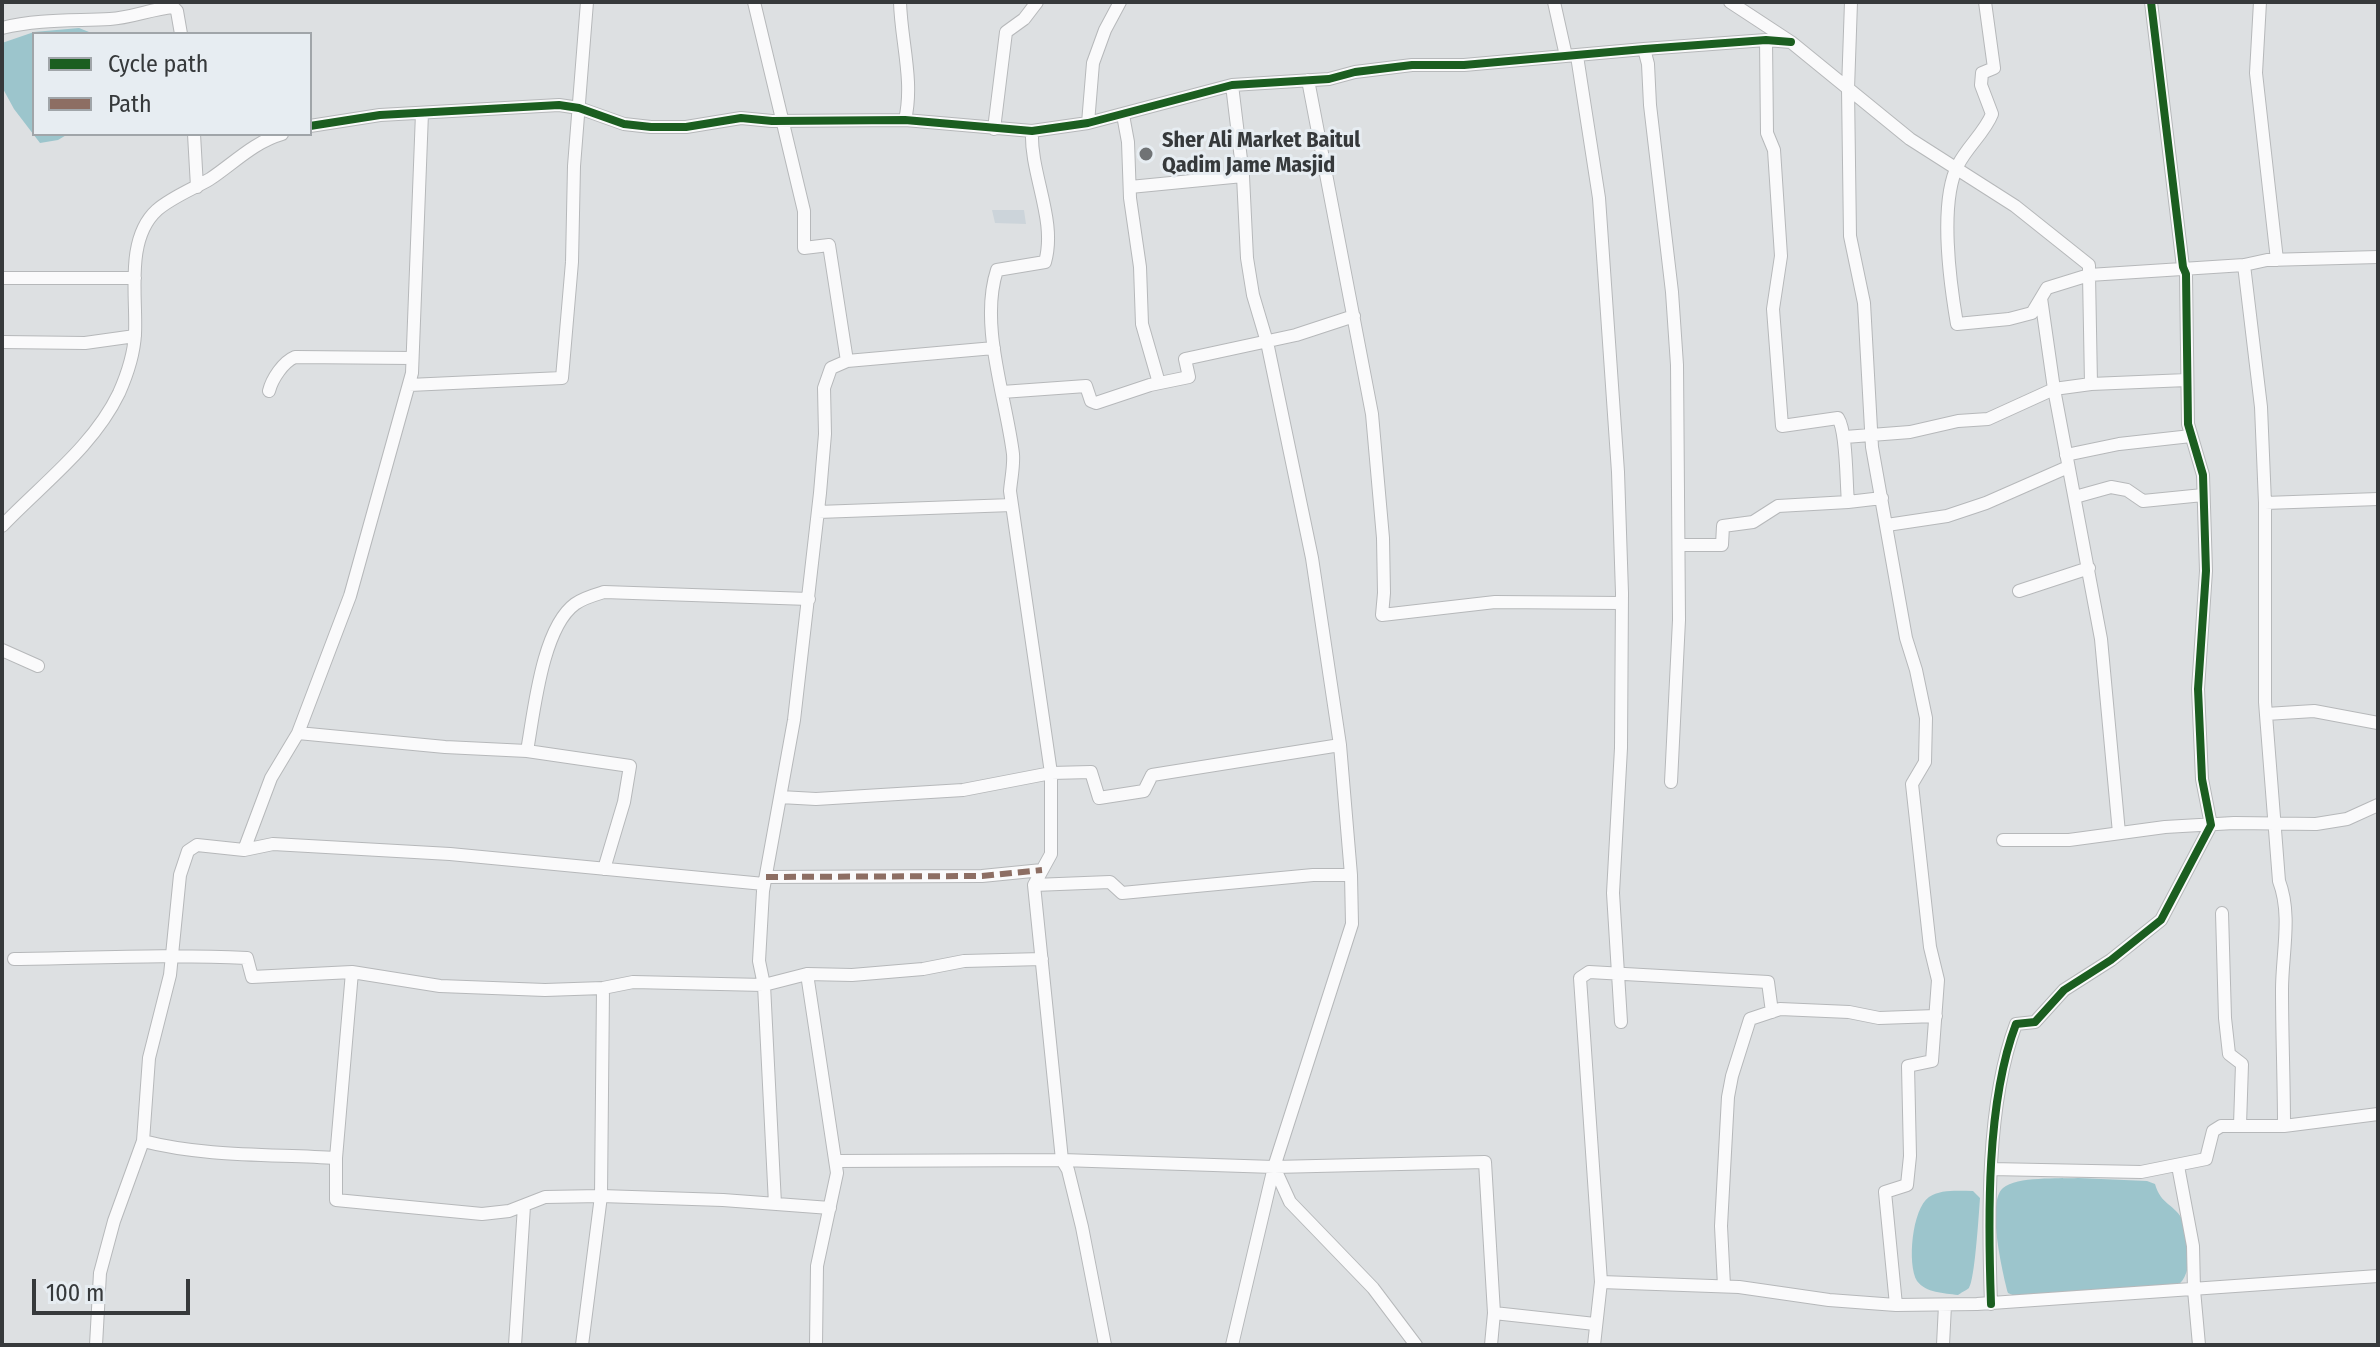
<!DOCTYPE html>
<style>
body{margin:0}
#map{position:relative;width:2380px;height:1347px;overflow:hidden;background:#dde0e2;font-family:"Fira Sans Condensed",sans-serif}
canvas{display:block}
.frame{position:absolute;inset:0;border:4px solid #36393b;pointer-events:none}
.legend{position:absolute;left:32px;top:32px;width:280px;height:104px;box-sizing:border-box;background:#e7edf2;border:2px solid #a0a5a9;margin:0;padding:10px 14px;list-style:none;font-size:24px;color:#36393b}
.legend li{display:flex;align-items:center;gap:16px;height:40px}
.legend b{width:40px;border:2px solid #a0a5a9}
.scale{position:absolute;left:32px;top:1279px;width:158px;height:36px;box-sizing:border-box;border:4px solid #36393b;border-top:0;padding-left:10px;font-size:24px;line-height:28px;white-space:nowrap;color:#36393b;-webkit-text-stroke:6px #e7edf2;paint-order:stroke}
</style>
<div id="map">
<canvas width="2380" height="1347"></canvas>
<div class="frame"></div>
<ul class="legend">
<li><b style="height:10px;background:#1b5e20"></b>Cycle path</li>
<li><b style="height:10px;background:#8d6e63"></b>Path</li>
</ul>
<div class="scale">100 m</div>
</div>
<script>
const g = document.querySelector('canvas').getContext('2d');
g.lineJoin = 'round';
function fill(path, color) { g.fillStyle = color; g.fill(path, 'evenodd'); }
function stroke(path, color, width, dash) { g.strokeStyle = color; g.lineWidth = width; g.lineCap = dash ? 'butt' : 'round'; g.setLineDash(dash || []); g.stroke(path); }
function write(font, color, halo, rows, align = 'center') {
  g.font = font + ' "Fira Sans Condensed",sans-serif'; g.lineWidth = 6; g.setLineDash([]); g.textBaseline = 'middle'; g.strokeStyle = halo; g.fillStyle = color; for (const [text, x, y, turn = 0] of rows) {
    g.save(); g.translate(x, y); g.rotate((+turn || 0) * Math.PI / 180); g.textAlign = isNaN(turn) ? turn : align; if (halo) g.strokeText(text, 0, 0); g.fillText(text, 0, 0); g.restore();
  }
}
fill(new Path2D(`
 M 992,210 L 1024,210 L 1026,224 L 995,223 Z`), '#ccd4da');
fill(new Path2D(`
 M 79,28 L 94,34 L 34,34 L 34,134 L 68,134 L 58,140 L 40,143 L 14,109 L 2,87 L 2,43 L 34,32 Z
 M 2078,1178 L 2147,1181 L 2155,1184 C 2161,1205 2174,1204 2182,1219 C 2191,1237 2194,1274 2177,1286 L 2015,1296 L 2008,1293 C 2003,1274 1986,1202 2003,1188 C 2017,1176 2059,1179 2078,1178 Z
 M 1973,1191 L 1980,1198 C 1979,1212 1975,1280 1969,1288 C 1968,1289 1959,1294 1958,1295 C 1944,1293 1926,1293 1917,1281 C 1907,1264 1912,1209 1929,1197 C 1941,1189 1959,1191 1973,1191 Z`), '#9cc5cc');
const minor = new Path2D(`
 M 754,2 L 804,211 L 804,248 L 829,245 L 847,361
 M 900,2 C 901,41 914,81 905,120
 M 1554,2 L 1566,56
 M 1730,2 L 1791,42 L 1910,139 L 2015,206 L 2089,265 L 2089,275 L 2244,265 L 2267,260 L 2378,257
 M 1851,2 L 1848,89 L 1850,236 L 1864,303 L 1872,447 L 1906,638 L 1916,670 L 1926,718 L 1925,762 L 1912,784 L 1930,947 L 1938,980 L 1932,1061 L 1908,1066 L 1910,1156 L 1907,1185 L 1885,1192 L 1896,1305
 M 1985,2 L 1994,68 L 1982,73 L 1981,85 L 1992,114 C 1985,132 1967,147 1958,165 C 1939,202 1950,283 1957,324 L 2009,319 L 2032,313 L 2047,288 L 2089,275 L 2091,384
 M 2260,2 L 2256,73 L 2277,260
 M 2,28 C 38,19 74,21 110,19 C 131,18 151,9 173,7 L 177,11 L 181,34
 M 1766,40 L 1767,133 L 1774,150 L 1781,256 L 1773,309 L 1782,426 L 1838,418 C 1847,432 1846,482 1848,502 L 1882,498
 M 1644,49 L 1648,64 L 1650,105 L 1672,292 L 1677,365 L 1679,620 L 1671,782
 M 1577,56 L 1599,198 L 1618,472 L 1622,593 L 1621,748 L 1613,893 L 1621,1022
 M 1308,80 L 1372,414 L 1383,538 L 1384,593 L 1382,615 L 1495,602 L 1621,603
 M 1123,115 L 1128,142 L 1130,198 L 1140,267 L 1142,324 L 1159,383
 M 1088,123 L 1093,63 L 1105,30 L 1120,2
 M 310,126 L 380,115 L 559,105 L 579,108 L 624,124 L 651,127 L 686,127 L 741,118 L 772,121 L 905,120 L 1032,131 L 1088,123 L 1232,85 L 1329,79 L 1355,72 L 1412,65 L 1464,65 L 1644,49 L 1766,40 L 1791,42
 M 994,129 L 1006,32 L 1024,19 L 1037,2
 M 1032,131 C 1030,174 1057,220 1045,262 L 997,270 C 979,325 1006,397 1013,454 C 1014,466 1011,479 1010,491 L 1051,773 L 1051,854 L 1034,885 L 1062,1160 L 1068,1170 L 1082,1227 L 1105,1345
 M 194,134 L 197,187
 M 1130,187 L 1243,176 L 1232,85
 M 2244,265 L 2261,407 L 2265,503 L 2265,702 L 2279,881 C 2292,915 2282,954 2282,990 C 2282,1036 2284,1081 2284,1126
 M 2,278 L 135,278
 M 2041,298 L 2054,389 L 2101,639 L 2119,833
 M 2,342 L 85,343 L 135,336
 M 409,385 L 562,378 L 572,262 L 574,166 L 587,2
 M 269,391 C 272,379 283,362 295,357 L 412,358
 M 1002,392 L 1086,386 L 1091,401 L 1096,403 L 1150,385 L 1189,377 L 1185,359 L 1296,335 L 1354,316
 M 1845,437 L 1910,432 L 1958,421 L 1988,419 L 2054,389 L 2091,384 L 2187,380
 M 2066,455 L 2119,444 L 2191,436
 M 2075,497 L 2111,487 L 2127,490 L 2143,501 L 2203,495
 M 2265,503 L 2378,499
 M 818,512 L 1012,505
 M 1887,525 L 1947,516 L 1986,503 L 2068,467
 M 2,526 C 42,484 93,447 119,393 C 127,375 134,353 135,334 C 137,296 125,239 157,210 C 172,197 193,189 210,179 C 234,163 254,142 282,134
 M 1680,545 L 1722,545 L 1723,526 L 1753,522 L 1778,506 L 1848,502
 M 2019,591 L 2089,568
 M 2,650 L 38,666
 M 2266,714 L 2314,711 L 2378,723
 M 298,733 L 350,596 L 412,373 L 422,113
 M 1340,745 L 1351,875
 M 527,751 C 534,712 542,628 575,604 C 583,598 594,595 604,592 L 809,599
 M 780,797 L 816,799 L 963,790 L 1051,773 L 1091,772 L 1099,798 L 1144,791 L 1152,775 L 1340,745 L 1312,558 L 1267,342 L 1253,295 L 1247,258 L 1243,176
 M 2003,840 L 2069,840 L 2165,827 L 2234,823 L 2316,824 L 2347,819 L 2378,805
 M 244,850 L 271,778 L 298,733 L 445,747 L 527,751 L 630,766 L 624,802 L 604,869
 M 766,877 L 982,876 L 1042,870
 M 1034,885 L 1110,882 L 1122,893 L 1313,875 L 1351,875 L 1352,924 L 1274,1167 L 1232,1345
 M 2222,913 L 2225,1018 L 2229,1054 L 2242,1064 L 2240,1125
 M 14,959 C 92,958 169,954 247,958 L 252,977 L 352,972 L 440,986 L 545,990 L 603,988 L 633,982 L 764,985 L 807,974 L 852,975 L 923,969 L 964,961 L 1042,959
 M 807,974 L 837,1173 L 817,1266 L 816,1345
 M 143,1141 C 205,1157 272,1154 336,1158 L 352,972
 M 336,1158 L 336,1200 L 482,1214 L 509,1211 L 545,1197 L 601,1196 L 723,1200 L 830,1208
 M 836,1161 L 1062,1160 L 1274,1167 L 1485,1162 L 1494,1313
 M 2178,1166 L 2193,1246 L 2194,1290 L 2199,1345
 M 1274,1167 L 1290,1202 L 1373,1288 L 1416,1345
 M 1991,1169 L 2141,1172 L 2206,1159 L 2213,1131 L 2221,1126 L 2284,1126 L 2378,1114
 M 775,1204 L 764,985 L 759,961 L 763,891 L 794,720 L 820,493 L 825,434 L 824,388 L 831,368 L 847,361 L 994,348
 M 1601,1282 L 1739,1287 L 1829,1300 L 1896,1305 L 1977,1304 L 2378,1276
 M 1724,1286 L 1721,1226 L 1728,1097 L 1732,1076 L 1750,1019 L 1780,1009 L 1849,1012 L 1879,1018 L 1936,1016
 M 1991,1304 C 1988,1220 1986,1103 2016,1024 L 2035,1022 L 2064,990 L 2111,960 L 2161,920 L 2211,825 L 2202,779 L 2198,689 L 2206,571 L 2203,475 L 2188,424 L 2186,274 L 2183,267 L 2151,2
 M 96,1345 L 100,1273 L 114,1221 L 143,1141 L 149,1058 L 170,975 L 180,875 L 188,851 L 197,845 L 244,850 L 273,844 L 450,854 L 764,884
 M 515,1345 L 524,1206
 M 582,1345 L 601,1196 L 603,988
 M 1491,1345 L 1494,1313 L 1595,1324
 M 1594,1345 L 1601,1282 L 1580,978 L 1589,972 L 1768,982 L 1772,1012
 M 1943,1345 L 1945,1305`);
stroke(minor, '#b6b8ba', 14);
stroke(minor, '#fafafb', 12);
stroke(new Path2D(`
 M 766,877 L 982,876 L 1042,870`), '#8d6e63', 6, [12, 6]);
stroke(new Path2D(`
 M 310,126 L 380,115 L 559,105 L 579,108 L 624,124 L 651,127 L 686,127 L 741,118 L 772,121 L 905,120 L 1032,131 L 1088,123 L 1232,85 L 1329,79 L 1355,72 L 1412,65 L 1464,65 L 1644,49 L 1766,40 L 1791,42
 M 1991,1304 C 1988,1220 1986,1103 2016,1024 L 2035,1022 L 2064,990 L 2111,960 L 2161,920 L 2211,825 L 2202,779 L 2198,689 L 2206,571 L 2203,475 L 2188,424 L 2186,274 L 2183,267 L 2151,2`), '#1b5e20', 8);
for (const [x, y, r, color] of [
 [1146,154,8,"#707375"]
]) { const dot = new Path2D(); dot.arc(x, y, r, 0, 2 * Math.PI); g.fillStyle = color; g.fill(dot); stroke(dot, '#e7edf2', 3); }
write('bold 22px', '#36393b', '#e7edf2', [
 ["Sher Ali Market Baitul",1162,141],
 ["Qadim Jame Masjid",1162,166]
], 'left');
</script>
